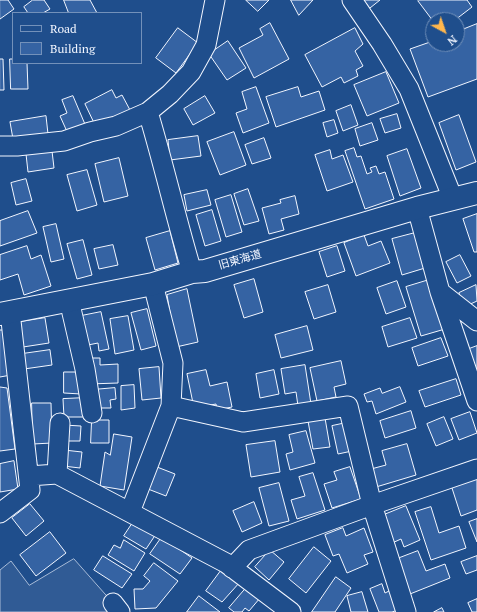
<!DOCTYPE html>
<meta charset="utf-8">
<style>
body{margin:0}
#map{position:relative;width:477px;height:612px;overflow:hidden;background:#1f4e8c;font-family:"PT Serif",serif}
canvas{display:block}
.legend{position:absolute;left:12px;top:12px;width:130px;height:52px;box-sizing:border-box;background:#1f4e8c;border:1px solid #7391ba;margin:0;padding:5px 7px;list-style:none;font-size:12px;color:#f2f6ff}
.legend li{display:flex;align-items:center;gap:8px;height:20px}
.legend b{width:20px;border:1px solid #7391ba}
.north{position:absolute;left:425px;top:12px;width:40px;height:40px;box-sizing:border-box;background:#1f4e8c;border:1px solid #7391ba;border-radius:50%;rotate:140deg;font-size:11px;font-weight:700;line-height:16px;text-align:center;color:#f2f6ff}
.north::after{content:'';display:block;margin:auto;width:14px;height:18px;background:#ffb74d;clip-path:polygon(50% 0,100% 100%,50% 72%,0 100%)}
</style>
<div id="map">
<canvas width="477" height="612"></canvas>
<ul class="legend">
<li><b style="height:5px;background:#1f4e8c"></b>Road</li>
<li><b style="height:11px;background:#3563a3"></b>Building</li>
</ul>
<div class="north">N</div>
</div>
<script>
const g = document.querySelector('canvas').getContext('2d');
g.lineJoin = 'round';
function fill(path, color) { g.fillStyle = color; g.fill(path, 'evenodd'); }
function stroke(path, color, width, dash) { g.strokeStyle = color; g.lineWidth = width; g.lineCap = dash ? 'butt' : 'round'; g.setLineDash(dash || []); g.stroke(path); }
function write(font, color, halo, rows, align = 'center') {
  g.font = font + ' "PT Serif","Noto Sans JP",serif'; g.lineWidth = 3; g.setLineDash([]); g.textBaseline = 'middle'; g.strokeStyle = halo; g.fillStyle = color; for (const [text, x, y, turn = 0] of rows) {
    g.save(); g.translate(x, y); g.rotate((+turn || 0) * Math.PI / 180); g.textAlign = isNaN(turn) ? turn : align; if (halo) g.strokeText(text, 0, 0); g.fillText(text, 0, 0); g.restore();
  }
}
const built = new Path2D(`
 M 74,559 L 113,603 L 120,612 L 0,612 L 0,570 L 11,561 L 29,585 Z`);
fill(built, '#305b95');
stroke(built, '#a8bbd7', 1);
const building = new Path2D(`
 M 0,0 L 8,0 L 14,9 L 0,19 Z
 M 33,0 L 44,0 L 50,9 L 43,13 L 28,13 L 24,7 Z
 M 64,0 L 90,0 L 97,13 L 69,13 Z
 M 246,0 L 269,0 L 258,11 Z
 M 291,0 L 313,0 L 299,15 Z
 M 364,0 L 380,0 L 370,8 Z
 M 419,0 L 467,0 L 472,7 L 455,20 L 433,20 L 433,21 L 418,1 Z
 M 270,23 L 289,59 L 254,78 L 239,48 L 263,35 L 260,29 Z
 M 477,24 L 477,79 L 428,97 L 410,49 L 433,41 L 433,44 L 457,44 L 457,32 Z
 M 178,28 L 198,43 L 176,73 L 156,58 Z
 M 355,28 L 363,44 L 355,51 L 363,66 L 356,70 L 358,76 L 344,83 L 341,77 L 322,87 L 305,55 Z
 M 228,41 L 246,68 L 227,80 L 209,54 Z
 M 0,59 L 3,59 L 4,90 L 0,90 Z
 M 10,59 L 13,59 L 13,63 L 27,63 L 28,89 L 11,89 Z
 M 386,72 L 399,103 L 367,116 L 354,85 Z
 M 256,87 L 269,123 L 243,133 L 236,113 L 247,109 L 242,92 Z
 M 298,87 L 301,97 L 319,91 L 325,110 L 276,127 L 266,97 Z
 M 112,90 L 116,98 L 122,95 L 130,110 L 96,127 L 85,104 Z
 M 73,96 L 87,129 L 69,136 L 60,116 L 67,113 L 62,100 Z
 M 205,96 L 215,113 L 193,125 L 184,109 Z
 M 351,105 L 358,125 L 343,131 L 336,111 Z
 M 397,114 L 401,128 L 385,133 L 380,119 Z
 M 459,115 L 476,162 L 456,170 L 439,123 Z
 M 46,116 L 48,134 L 13,139 L 10,122 Z
 M 334,120 L 338,133 L 327,137 L 323,123 Z
 M 372,123 L 378,140 L 360,146 L 355,129 Z
 M 234,132 L 246,165 L 220,175 L 207,142 Z
 M 198,136 L 201,156 L 170,160 L 168,140 Z
 M 264,138 L 271,158 L 252,164 L 245,145 Z
 M 354,148 L 357,157 L 361,156 L 367,174 L 372,172 L 370,168 L 376,166 L 379,174 L 385,172 L 394,199 L 365,209 L 345,151 Z
 M 407,149 L 421,188 L 400,196 L 387,156 Z
 M 330,150 L 332,159 L 343,155 L 353,182 L 327,191 L 315,155 Z
 M 52,151 L 54,168 L 28,172 L 26,154 Z
 M 119,158 L 128,196 L 104,202 L 95,164 Z
 M 87,170 L 97,205 L 77,211 L 67,175 Z
 M 26,179 L 32,201 L 16,205 L 11,183 Z
 M 248,189 L 259,221 L 244,225 L 234,194 Z
 M 207,190 L 211,205 L 187,211 L 184,195 Z
 M 231,195 L 242,232 L 226,237 L 215,200 Z
 M 295,196 L 299,214 L 281,219 L 284,230 L 269,234 L 262,208 L 281,203 L 280,200 Z
 M 212,210 L 221,241 L 205,246 L 196,215 Z
 M 28,211 L 37,233 L 0,246 L 0,221 Z
 M 477,214 L 477,252 L 474,252 L 463,219 Z
 M 56,224 L 64,259 L 51,262 L 43,227 Z
 M 170,231 L 178,263 L 155,270 L 146,238 Z
 M 415,233 L 425,268 L 402,275 L 392,239 Z
 M 364,235 L 368,246 L 381,241 L 390,263 L 356,276 L 344,243 Z
 M 83,240 L 92,275 L 77,279 L 67,244 Z
 M 113,245 L 118,265 L 99,269 L 94,249 Z
 M 27,246 L 31,259 L 41,255 L 51,286 L 24,295 L 18,274 L 0,280 L 0,255 Z
 M 337,246 L 345,271 L 327,277 L 319,252 Z
 M 460,255 L 471,276 L 457,283 L 446,262 Z
 M 254,279 L 263,312 L 244,318 L 234,285 Z
 M 429,280 L 445,329 L 421,336 L 406,287 Z
 M 397,281 L 406,307 L 386,314 L 377,288 Z
 M 328,285 L 336,312 L 314,319 L 305,292 Z
 M 476,285 L 477,301 L 464,307 L 459,293 Z
 M 187,289 L 198,342 L 176,347 L 167,295 Z
 M 147,309 L 156,346 L 141,350 L 131,313 Z
 M 101,312 L 109,349 L 99,351 L 98,343 L 88,345 L 81,316 Z
 M 128,316 L 134,350 L 115,354 L 110,319 Z
 M 45,318 L 49,343 L 23,347 L 20,322 Z
 M 410,318 L 417,338 L 388,347 L 382,327 Z
 M 307,326 L 313,350 L 281,358 L 275,335 Z
 M 0,330 L 4,330 L 11,375 L 0,377 Z
 M 441,338 L 448,356 L 418,366 L 412,348 Z
 M 477,346 L 477,373 L 469,349 Z
 M 50,350 L 52,365 L 24,369 L 22,354 Z
 M 89,358 L 100,358 L 100,365 L 118,364 L 118,383 L 89,384 Z
 M 341,361 L 346,384 L 334,387 L 336,397 L 317,401 L 310,368 Z
 M 305,365 L 311,404 L 298,406 L 296,392 L 285,394 L 281,369 Z
 M 159,367 L 161,398 L 142,400 L 139,369 Z
 M 206,370 L 210,386 L 227,382 L 232,407 L 217,410 L 216,404 L 194,408 L 187,374 Z
 M 274,370 L 279,394 L 260,398 L 256,374 Z
 M 64,372 L 82,372 L 81,394 L 64,393 Z
 M 456,379 L 461,395 L 425,407 L 419,391 Z
 M 134,385 L 135,408 L 121,410 L 121,386 Z
 M 0,387 L 7,388 L 15,449 L 0,451 Z
 M 400,387 L 406,402 L 376,414 L 372,401 L 367,402 L 364,394 L 380,388 L 382,393 Z
 M 115,388 L 116,399 L 110,400 L 111,408 L 98,408 L 92,390 Z
 M 85,398 L 85,417 L 64,417 L 63,399 Z
 M 32,403 L 51,403 L 52,443 L 33,444 Z
 M 411,411 L 416,428 L 385,438 L 380,421 Z
 M 470,412 L 477,433 L 459,440 L 451,419 Z
 M 444,417 L 453,439 L 436,446 L 427,424 Z
 M 325,418 L 330,447 L 313,449 L 308,421 Z
 M 92,420 L 109,420 L 109,443 L 91,443 Z
 M 346,423 L 352,451 L 338,454 L 332,426 Z
 M 64,425 L 81,426 L 80,441 L 64,441 Z
 M 306,431 L 315,463 L 290,470 L 286,454 L 293,452 L 289,435 Z
 M 114,434 L 132,437 L 124,490 L 100,486 L 105,452 L 110,455 Z
 M 275,441 L 280,472 L 251,477 L 246,445 Z
 M 407,444 L 416,475 L 376,487 L 371,469 L 386,465 L 382,451 Z
 M 64,450 L 82,452 L 80,468 L 63,466 Z
 M 14,461 L 18,489 L 0,492 L 0,464 Z
 M 157,467 L 175,474 L 166,496 L 148,489 Z
 M 350,467 L 361,499 L 332,508 L 324,484 L 337,480 L 334,472 Z
 M 313,473 L 325,510 L 297,519 L 291,500 L 305,496 L 299,477 Z
 M 477,476 L 477,510 L 461,516 L 451,485 Z
 M 279,483 L 289,521 L 269,526 L 259,488 Z
 M 254,502 L 262,523 L 242,532 L 233,511 Z
 M 30,504 L 44,521 L 26,536 L 12,518 Z
 M 406,506 L 420,540 L 404,547 L 401,539 L 390,544 L 379,517 Z
 M 431,507 L 439,533 L 459,526 L 466,548 L 431,560 L 415,512 Z
 M 477,519 L 477,542 L 469,522 Z
 M 134,521 L 156,534 L 146,549 L 124,536 Z
 M 343,528 L 346,536 L 364,528 L 373,552 L 364,555 L 368,564 L 347,573 L 339,554 L 333,556 L 325,535 Z
 M 50,532 L 66,553 L 36,576 L 20,555 Z
 M 162,537 L 192,558 L 180,574 L 150,554 Z
 M 124,540 L 145,553 L 134,571 L 108,555 L 114,545 L 120,548 Z
 M 314,547 L 331,561 L 306,593 L 289,579 Z
 M 270,550 L 284,562 L 269,580 L 255,567 Z
 M 418,551 L 426,571 L 445,564 L 450,578 L 410,594 L 397,559 Z
 M 103,556 L 132,574 L 122,588 L 94,570 Z
 M 477,556 L 477,570 L 466,574 L 461,562 Z
 M 154,563 L 178,581 L 156,608 L 135,609 L 134,589 L 143,589 L 150,581 L 144,576 Z
 M 223,568 L 240,582 L 222,602 L 206,591 Z
 M 336,577 L 351,588 L 335,612 L 312,612 Z
 M 382,584 L 385,593 L 391,590 L 398,610 L 392,612 L 379,612 L 370,589 Z
 M 247,587 L 260,598 L 249,611 L 245,608 L 242,612 L 234,612 L 229,608 Z
 M 362,592 L 368,612 L 351,612 L 347,596 Z
 M 199,596 L 220,612 L 187,612 Z
 M 477,599 L 477,612 L 472,612 L 468,603 Z
 M 442,608 L 444,612 L 434,612 Z`);
fill(building, '#3563a3');
stroke(building, '#f2f6ff', 1);
const minor = new Path2D(`
 M 352,0 L 382,44 L 409,89 L 453,199
 M 148,112 C 164,165 176,219 192,272
 M 0,146 L 17,146 L 64,141 L 90,132 L 116,126 L 148,112 L 170,94 L 191,72 L 206,45 L 215,0
 M 417,208 L 440,292 L 477,401
 M 153,284 L 173,363 L 171,406 L 243,422 L 348,406 L 372,505 L 406,612
 M 440,292 L 477,321
 M 69,300 L 85,369 L 92,413
 M 57,474 L 60,423
 M 29,476 L 57,474 L 226,563 L 291,612
 M 130,512 L 171,406
 M 0,513 L 30,490 L 10,312
 M 232,568 L 249,550 L 372,505 L 477,469
 M 113,603 L 120,612`);
const tertiary = new Path2D(`
 M 0,314 L 153,284 L 192,272 L 205,271 L 417,208 L 477,193`);
stroke(minor, '#f2f6ff', 21);
stroke(tertiary, '#f2f6ff', 24);
stroke(minor, '#1f4e8c', 19);
stroke(tertiary, '#1f4e8c', 22);
write('11px', '#f2f6ff', '#1f4e8c', [
 ["旧東海道",240,260,-16]
]);
</script>
